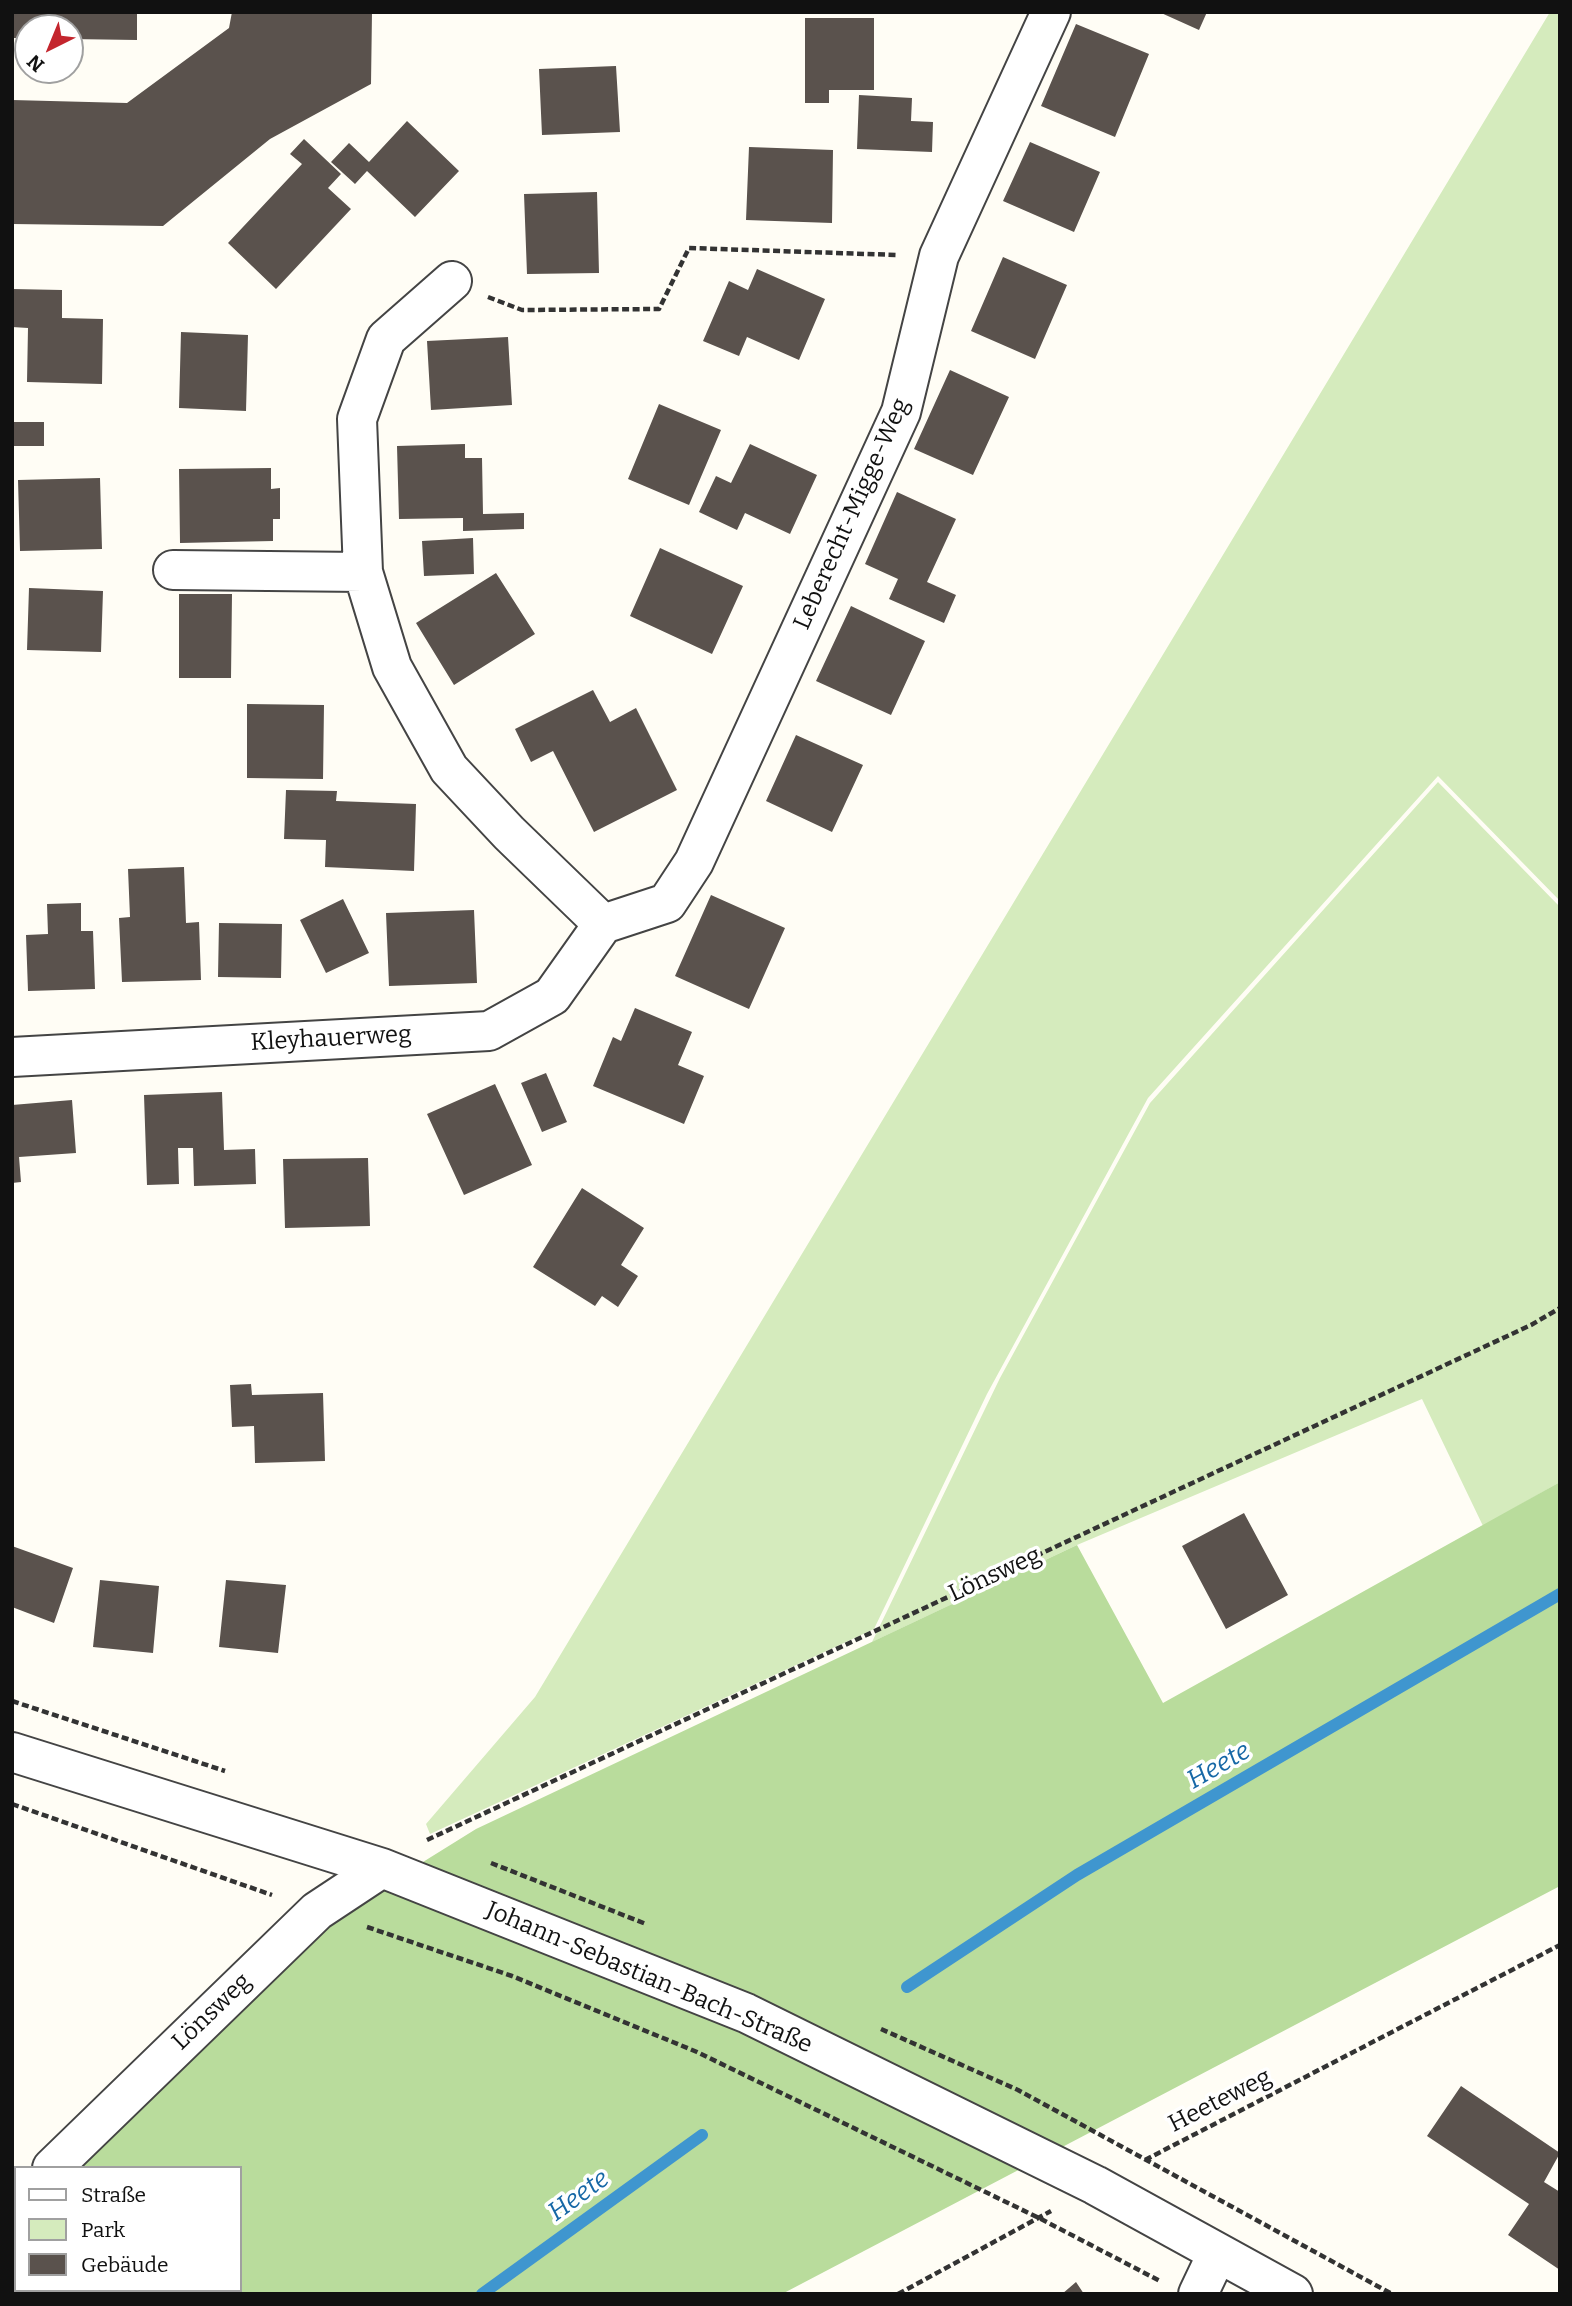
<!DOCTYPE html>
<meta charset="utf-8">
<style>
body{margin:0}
#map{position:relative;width:1572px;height:2306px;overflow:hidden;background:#fffdf5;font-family:Bitter,serif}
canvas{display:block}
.frame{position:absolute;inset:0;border:14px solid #111;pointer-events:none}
.legend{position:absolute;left:14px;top:2166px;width:228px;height:126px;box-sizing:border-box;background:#fff;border:2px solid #a0a0a0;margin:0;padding:9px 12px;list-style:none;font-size:21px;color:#111}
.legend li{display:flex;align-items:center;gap:14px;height:35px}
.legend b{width:35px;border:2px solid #a0a0a0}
.north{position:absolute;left:14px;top:14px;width:70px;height:70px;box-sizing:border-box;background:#fff;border:2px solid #a0a0a0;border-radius:50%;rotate:223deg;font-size:19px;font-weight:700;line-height:28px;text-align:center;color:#111}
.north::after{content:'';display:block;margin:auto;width:24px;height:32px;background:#c4262e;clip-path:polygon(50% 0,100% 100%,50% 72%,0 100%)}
</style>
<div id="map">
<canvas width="1572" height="2306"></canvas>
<div class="frame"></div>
<ul class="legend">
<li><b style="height:9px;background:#fff"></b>Straße</li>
<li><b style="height:19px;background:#d5ebbd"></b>Park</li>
<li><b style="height:19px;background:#5a524d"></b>Gebäude</li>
</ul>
<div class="north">N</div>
</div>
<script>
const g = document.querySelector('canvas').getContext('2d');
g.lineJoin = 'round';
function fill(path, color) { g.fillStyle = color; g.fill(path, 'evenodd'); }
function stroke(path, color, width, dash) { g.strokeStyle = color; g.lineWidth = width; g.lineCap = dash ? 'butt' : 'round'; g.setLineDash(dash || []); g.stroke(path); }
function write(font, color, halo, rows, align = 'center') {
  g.font = font + ' Bitter,serif'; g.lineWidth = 7; g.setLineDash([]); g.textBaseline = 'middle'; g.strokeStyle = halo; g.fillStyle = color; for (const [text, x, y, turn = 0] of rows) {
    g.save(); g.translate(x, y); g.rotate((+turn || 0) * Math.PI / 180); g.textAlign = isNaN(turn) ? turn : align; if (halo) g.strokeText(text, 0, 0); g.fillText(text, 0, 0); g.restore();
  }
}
fill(new Path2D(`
 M 1550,12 L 1560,12 L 1560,901 L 1438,776 L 1148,1098 L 987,1394 L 874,1629 L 430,1834 L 426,1824 L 535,1697 Z
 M 1438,782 L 1560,907 L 1560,1482 L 1483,1526 L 1422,1399 L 1077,1545 L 872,1642 L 1000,1378 L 1150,1103 Z`), '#d5ebbd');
fill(new Path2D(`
 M 1560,1482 L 1560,1886 L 782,2294 L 12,2294 L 12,2236 L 16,2233 L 16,2290 L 240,2290 L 240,2168 L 80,2168 L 312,1931 L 476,1829 L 1077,1545 L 1163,1703 Z`), '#b9dc9c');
stroke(new Path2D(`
 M 907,1987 L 1077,1875 L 1560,1594
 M 482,2294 L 702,2135`), '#3f96cf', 12);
fill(new Path2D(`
 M 12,12 L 137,12 L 137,40 L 70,39 L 70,28 L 28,28 L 28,38 L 12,38 Z
 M 232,12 L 372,12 L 371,84 L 270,139 L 163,226 L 12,224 L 12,100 L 127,103 L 229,28 Z
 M 1159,12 L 1207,12 L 1199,30 Z
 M 805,18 L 874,18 L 874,90 L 829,90 L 829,103 L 805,103 Z
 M 1076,24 L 1149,54 L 1115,137 L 1041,106 Z
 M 616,66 L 620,132 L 542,135 L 539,69 Z
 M 859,95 L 912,98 L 911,121 L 933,122 L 932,152 L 857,149 Z
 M 407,121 L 459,171 L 415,217 L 367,171 L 355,184 L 331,162 L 349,143 L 369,162 Z
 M 304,139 L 341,174 L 328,188 L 351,209 L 276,289 L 228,243 L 302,164 L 290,154 Z
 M 1030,142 L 1100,172 L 1074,232 L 1003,201 Z
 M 749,147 L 833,150 L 832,223 L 746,220 Z
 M 597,192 L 599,273 L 527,274 L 524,194 Z
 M 1003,257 L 1067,285 L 1035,359 L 971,331 Z
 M 757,269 L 825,299 L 799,360 L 747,337 L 739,356 L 703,341 L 729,281 L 748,290 Z
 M 12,289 L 62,290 L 62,318 L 103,319 L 102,384 L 27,382 L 28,328 L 12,327 Z
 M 181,332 L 248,335 L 246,411 L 179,408 Z
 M 508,337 L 512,405 L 431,410 L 427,341 Z
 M 950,370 L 1009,397 L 973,475 L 914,449 Z
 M 659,404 L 721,430 L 689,505 L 628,479 Z
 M 12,422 L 44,422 L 44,446 L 12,446 Z
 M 465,444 L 465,458 L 482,458 L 483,514 L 524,513 L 524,529 L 463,531 L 463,518 L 399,519 L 397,446 Z
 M 750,444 L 817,475 L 790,534 L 745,513 L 737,530 L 699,512 L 716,476 L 731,483 Z
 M 271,468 L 271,489 L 280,488 L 280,519 L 273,519 L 273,541 L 180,543 L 179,469 Z
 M 100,478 L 102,549 L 20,551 L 18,480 Z
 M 897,492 L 956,519 L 927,582 L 956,595 L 944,623 L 889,599 L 898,579 L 865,564 Z
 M 473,538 L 474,574 L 424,576 L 422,541 Z
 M 660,548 L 743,586 L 712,654 L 630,616 Z
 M 496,573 L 535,634 L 454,685 L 416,623 Z
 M 29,588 L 103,591 L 101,652 L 27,650 Z
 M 179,594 L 232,594 L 231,678 L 179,678 Z
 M 851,606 L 925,641 L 891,715 L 816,681 Z
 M 593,690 L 610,722 L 636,708 L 677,790 L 594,832 L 553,751 L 531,762 L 515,729 Z
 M 247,704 L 324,705 L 323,779 L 247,778 Z
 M 796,735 L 863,765 L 832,832 L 766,801 Z
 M 286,790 L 337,791 L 336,801 L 416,804 L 414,871 L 325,867 L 326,840 L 284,839 Z
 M 184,867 L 186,923 L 199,922 L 201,980 L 122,982 L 119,918 L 130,917 L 128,869 Z
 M 711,895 L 785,928 L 749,1009 L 675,976 Z
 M 343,899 L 369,953 L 326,973 L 300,920 Z
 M 81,903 L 81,931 L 93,931 L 95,989 L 28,991 L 26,935 L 48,934 L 47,904 Z
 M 474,910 L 477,983 L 389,986 L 386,913 Z
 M 219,923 L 282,924 L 281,978 L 218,977 Z
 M 635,1008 L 692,1032 L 678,1065 L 704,1076 L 684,1124 L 593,1086 L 613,1037 L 621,1041 Z
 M 546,1073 L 567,1122 L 542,1132 L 521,1083 Z
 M 495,1084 L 532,1165 L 464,1195 L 427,1114 Z
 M 222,1092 L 224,1150 L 255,1149 L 256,1184 L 194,1186 L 193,1148 L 178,1148 L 179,1184 L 147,1185 L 144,1095 Z
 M 72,1100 L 76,1153 L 19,1157 L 21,1182 L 12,1183 L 12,1105 Z
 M 368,1158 L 370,1226 L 285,1228 L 283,1159 Z
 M 582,1188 L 644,1228 L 621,1265 L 638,1276 L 618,1307 L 602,1296 L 595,1306 L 533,1267 Z
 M 251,1384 L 252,1395 L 323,1393 L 325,1461 L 255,1463 L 254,1426 L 232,1427 L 230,1385 Z
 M 1244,1513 L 1288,1595 L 1226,1629 L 1182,1546 Z
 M 12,1546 L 73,1568 L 54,1623 L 12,1607 Z
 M 100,1580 L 159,1586 L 153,1653 L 93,1647 Z
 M 226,1580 L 286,1585 L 278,1653 L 219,1647 Z
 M 1461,2086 L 1560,2153 L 1544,2182 L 1560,2192 L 1560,2270 L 1508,2235 L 1529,2204 L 1427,2136 Z
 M 1076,2282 L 1084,2294 L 1062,2294 Z`), '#5a524d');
const minor = new Path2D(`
 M 452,281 L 386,339 L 357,419 L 363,572 L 392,667 L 449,769 L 509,833 L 603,924
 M 173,570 L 363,572
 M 603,924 L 667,903 L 694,862 L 901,412 L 939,256 L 1051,12
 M 12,1057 L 489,1031 L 552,996 L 603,924
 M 12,1752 L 382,1868 L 746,2013 L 1095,2185 L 1293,2294
 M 52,2168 L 317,1911 L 382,1868
 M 12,2206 L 16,2203
 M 1198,2294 L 1217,2254`);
stroke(minor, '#444', 42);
stroke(new Path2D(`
 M 488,297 L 522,310 L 659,309 L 689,248 L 897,255
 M 12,1701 L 225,1771
 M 12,1804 L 272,1895
 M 427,1840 L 1531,1325 L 1560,1308
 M 491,1863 L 646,1924
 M 367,1927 L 512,1976 L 697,2052 L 1039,2218 L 1160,2281
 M 881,2029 L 1018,2090 L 1392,2294
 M 1145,2160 L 1560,1945
 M 898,2294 L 1051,2211`), '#333', 4.5, [7, 3.5]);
stroke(minor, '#fff', 38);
write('24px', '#111', '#fff', [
 ["Leberecht-Migge-Weg",852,514,-66],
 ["Kleyhauerweg",331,1039,-3],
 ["Lönsweg",995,1575,-25],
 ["Johann-Sebastian-Bach-Straße",649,1978,23],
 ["Lönsweg",212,2012,-44],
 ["Heeteweg",1220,2101,-27]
]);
write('italic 26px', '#1768a6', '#fff', [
 ["Heete",1219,1766,-30],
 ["Heete",579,2196,-36]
]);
</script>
